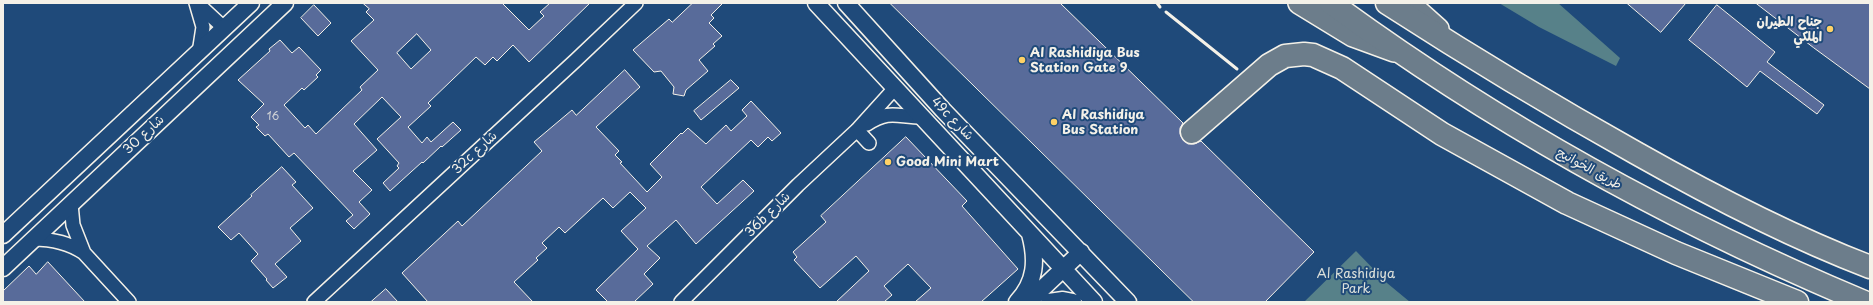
<!DOCTYPE html>
<meta charset="utf-8">
<style>
body{margin:0}
#map{position:relative;width:1873px;height:305px;overflow:hidden;background:#1f4a7a;font-family:"Playpen Sans",sans-serif}
canvas{display:block}
.frame{position:absolute;inset:0;border:4px solid #f4f1e8;pointer-events:none}
</style>
<div id="map">
<canvas width="1873" height="305"></canvas>
<div class="frame"></div>
</div>
<script>
const g = document.querySelector('canvas').getContext('2d');
g.lineJoin = 'round';
function fill(path, color) { g.fillStyle = color; g.fill(path, 'evenodd'); }
function stroke(path, color, width, dash) { g.strokeStyle = color; g.lineWidth = width; g.lineCap = dash ? 'butt' : 'round'; g.setLineDash(dash || []); g.stroke(path); }
function write(font, color, halo, rows, align = 'center') {
  g.font = font + ' "Playpen Sans","Playpen Sans Arabic",sans-serif'; g.lineWidth = 4; g.setLineDash([]); g.textBaseline = 'middle'; g.strokeStyle = halo; g.fillStyle = color; for (const [text, x, y, turn = 0] of rows) {
    g.save(); g.translate(x, y); g.rotate((+turn || 0) * Math.PI / 180); g.textAlign = isNaN(turn) ? turn : align; if (halo) g.strokeText(text, 0, 0); g.fillText(text, 0, 0); g.restore();
  }
}
fill(new Path2D(`
 M 1499,3 L 1558,3 L 1620,58 L 1616,66 L 1539,27 Z
 M 1356,251 L 1387,283 L 1410,302 L 1304,302 Z`), '#578189');
const building = new Path2D(`
 M 363,3 L 502,3 L 529,30 L 544,16 L 540,12 L 550,3 L 590,3 L 529,62 L 513,45 L 497,61 L 493,57 L 485,65 L 476,57 L 428,103 L 431,106 L 408,127 L 422,143 L 427,137 L 431,142 L 453,122 L 461,130 L 442,147 L 441,146 L 423,163 L 422,162 L 390,191 L 383,183 L 399,168 L 397,166 L 399,163 L 377,139 L 401,117 L 382,97 L 354,124 L 377,150 L 353,171 L 372,190 L 359,202 L 370,214 L 354,229 L 346,221 L 353,215 L 294,153 L 289,157 L 268,134 L 265,136 L 256,127 L 259,125 L 251,117 L 264,104 L 238,80 L 270,51 L 269,49 L 280,40 L 292,53 L 299,47 L 321,70 L 316,75 L 318,77 L 304,90 L 302,88 L 284,105 L 305,128 L 308,125 L 316,134 L 362,90 L 360,87 L 378,70 L 351,41 L 374,20 L 366,12 L 369,9 ZM 417,34 L 431,50 L 411,69 L 397,53 Z
 M 693,3 L 723,3 L 711,15 L 714,18 L 709,23 L 722,36 L 713,44 L 715,46 L 699,60 L 708,71 L 686,90 L 684,96 L 673,94 L 674,87 L 661,71 L 654,72 L 633,50 L 669,19 L 672,22 Z
 M 890,3 L 1060,3 L 1183,123 L 1180,128 L 1180,134 L 1183,140 L 1188,144 L 1194,144 L 1201,141 L 1314,252 L 1265,302 L 1194,302 Z
 M 1627,3 L 1686,3 L 1661,32 Z
 M 1756,3 L 1870,3 L 1870,89 L 1814,48 Z
 M 314,5 L 331,23 L 318,36 L 301,18 Z
 M 1717,5 L 1775,52 L 1767,62 L 1824,105 L 1817,114 L 1760,71 L 1747,87 L 1689,40 Z
 M 625,70 L 640,87 L 596,127 L 619,151 L 615,155 L 622,162 L 620,163 L 647,192 L 662,177 L 650,164 L 681,133 L 682,134 L 688,128 L 706,144 L 726,125 L 731,131 L 747,116 L 742,110 L 751,101 L 781,133 L 772,141 L 768,137 L 758,147 L 751,140 L 701,187 L 717,204 L 743,180 L 754,191 L 696,244 L 676,220 L 647,246 L 660,258 L 644,274 L 653,284 L 634,302 L 608,302 L 596,290 L 638,249 L 621,231 L 646,208 L 630,192 L 613,208 L 603,198 L 565,233 L 559,227 L 542,243 L 547,248 L 536,258 L 538,260 L 514,282 L 533,302 L 428,302 L 402,273 L 458,221 L 462,226 L 542,151 L 534,142 L 572,110 L 576,115 Z
 M 731,80 L 739,88 L 701,120 L 694,111 Z
 M 906,137 L 967,201 L 962,206 L 1018,269 L 981,302 L 915,302 L 931,288 L 908,264 L 884,286 L 892,295 L 884,302 L 836,302 L 869,271 L 856,256 L 820,288 L 794,260 L 797,257 L 793,252 L 826,222 L 821,216 Z
 M 282,167 L 296,182 L 292,185 L 313,208 L 290,228 L 301,241 L 275,264 L 287,277 L 273,288 L 266,280 L 267,279 L 251,261 L 258,254 L 239,233 L 231,240 L 218,227 L 252,196 L 251,195 Z
 M 48,262 L 85,302 L 3,302 L 3,291 L 29,266 L 36,274 Z
 M 386,289 L 398,302 L 371,302 Z`);
fill(building, '#586b9a');
stroke(building, '#f4f1e8', 1);
const minor = new Path2D(`
 M 196,3 L 203,27 L 199,53
 M 197,3 L 224,28
 M 867,124 C 890,109 897,117 922,117
 M 857,130 L 869,143
 M 71,204 L 73,225 L 84,253
 M 33,239 C 52,239 68,242 84,253 L 129,302
 M 314,302 L 576,60 L 636,3
 M 681,302 L 798,185 L 857,130 L 895,88`);
const tertiary = new Path2D(`
 M 816,3 L 1094,302
 M 846,3 L 943,110 L 1128,302
 M 3,235 L 251,3
 M 3,268 L 285,3
 M 1017,302 C 1036,282 1037,260 1030,234
 M 1028,302 L 1081,252
 M 1049,302 L 1063,300 L 1073,302`);
const primary = new Path2D(`
 M 1299,3 L 1353,36 L 1394,51
 M 1409,3 L 1438,29`);
const trunk = new Path2D(`
 M 1331,3 C 1496,124 1675,223 1864,302
 M 1387,3 C 1469,56 1552,106 1636,153 C 1712,196 1789,236 1870,267
 M 1192,132 L 1269,65 L 1285,56 L 1304,54 L 1313,55 L 1342,68 L 1442,134 L 1567,203 L 1676,253 L 1797,302`);
stroke(minor, '#f4f1e8', 16);
stroke(tertiary, '#f4f1e8', 19);
stroke(primary, '#f4f1e8', 24);
stroke(trunk, '#f4f1e8', 25);
stroke(minor, '#1f4a7a', 13);
stroke(tertiary, '#1f4a7a', 16);
stroke(primary, '#6c7d8b', 21);
stroke(trunk, '#6c7d8b', 22);
stroke(new Path2D(`
 M 1157,3 L 1160,7
 M 1166,12 L 1237,69`), '#f4f1e8', 3);
for (const [x, y, r, color] of [
 [1830,29,4,"#ffd166"],
 [1022,60,4,"#ffd166"],
 [1054,122,4,"#ffd166"],
 [888,162,4,"#ffd166"]
]) { const dot = new Path2D(); dot.arc(x, y, r, 0, 2 * Math.PI); g.fillStyle = color; g.fill(dot); stroke(dot, '#1f4a7a', 1.5); }
write('11px', '#cdd0d4', null, [
 ["16",273,117]
]);
write('bold 13px', '#f4f1e8', '#1f4a7a', [
 ["جناح الطيران",1822,22,"right"],
 ["الملكي",1822,37,"right"],
 ["Al Rashidiya Bus",1030,53],
 ["Station Gate 9",1030,68],
 ["Al Rashidiya",1062,115],
 ["Bus Station",1062,130],
 ["Good Mini Mart",896,162]
], 'left');
write('13px', '#f4f1e8', '#1f4a7a', [
 ["49c شارع",952,119,46],
 ["شارع 30",144,135,-43],
 ["32c شارع",475,153,-43],
 ["طريق الخوانيج",1589,169,29],
 ["36b شارع",768,215,-45]
]);
write('13px', '#dce0da', '#1f4a7a', [
 ["Al Rashidiya",1356,274],
 ["Park",1356,289]
]);
</script>
